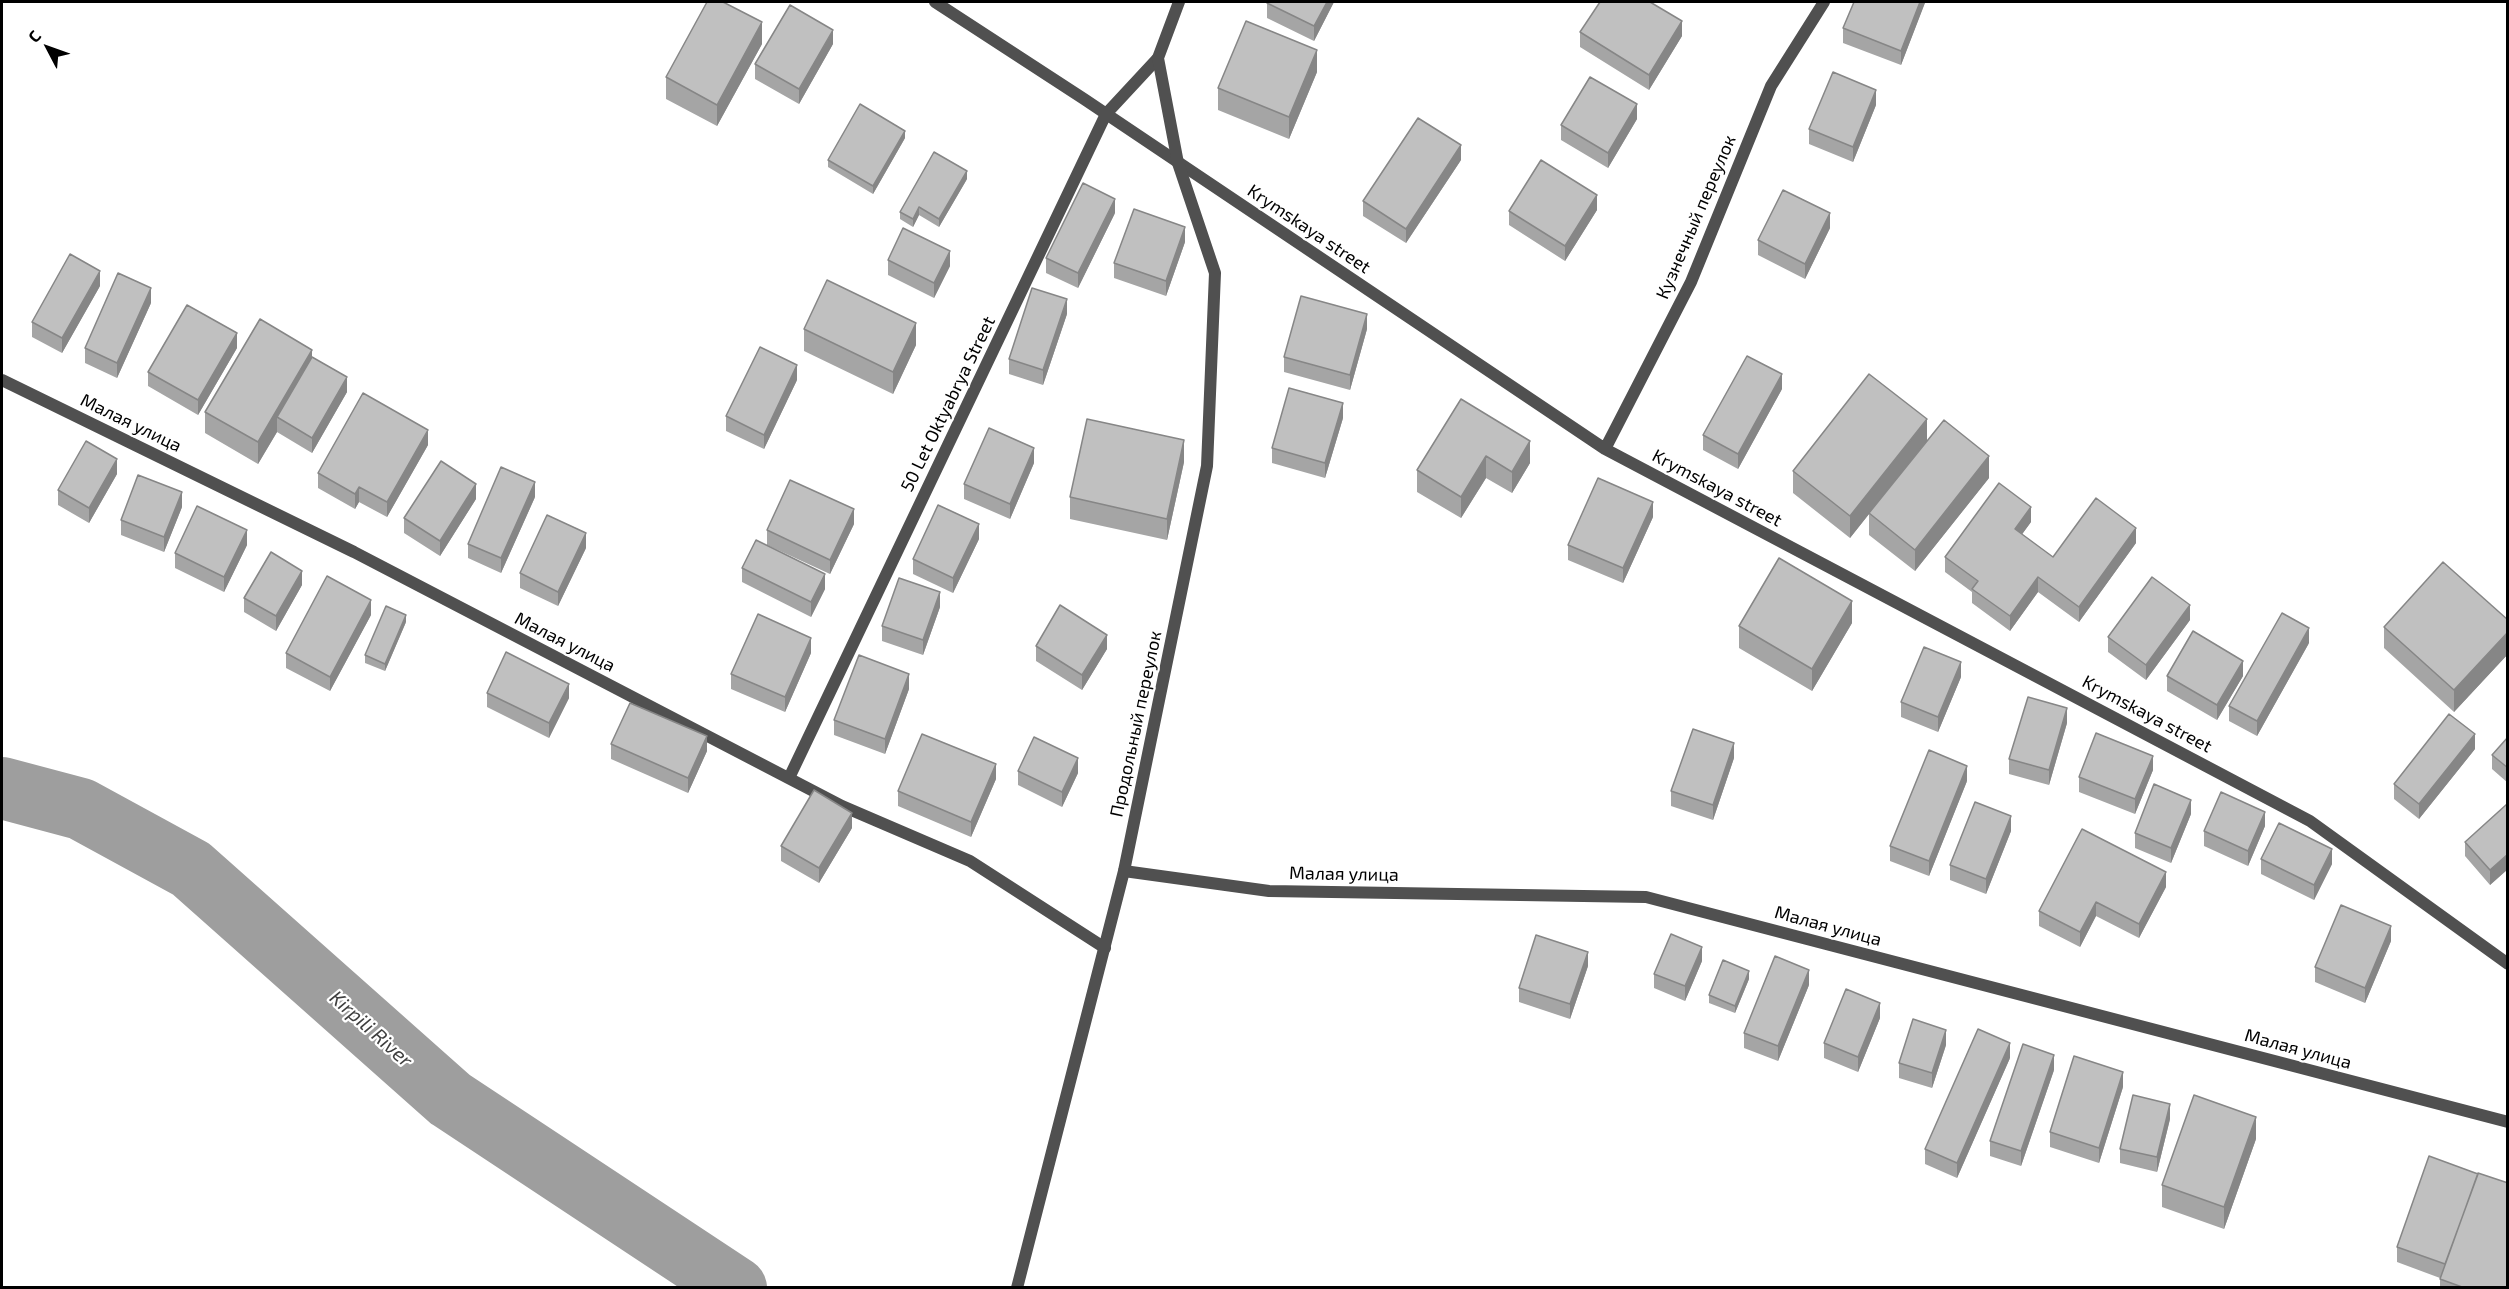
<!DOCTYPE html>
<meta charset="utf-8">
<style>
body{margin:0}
#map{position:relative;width:2509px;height:1289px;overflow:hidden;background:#fff;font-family:"Exo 2",sans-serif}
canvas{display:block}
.frame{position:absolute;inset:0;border:3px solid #000;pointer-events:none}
.north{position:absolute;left:18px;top:18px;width:60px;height:60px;-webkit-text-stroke:4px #fff;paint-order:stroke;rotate:311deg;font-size:16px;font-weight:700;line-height:24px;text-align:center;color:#000}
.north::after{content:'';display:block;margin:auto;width:21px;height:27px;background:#000;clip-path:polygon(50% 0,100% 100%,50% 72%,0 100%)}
</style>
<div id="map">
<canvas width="2509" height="1289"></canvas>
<div class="frame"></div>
<div class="north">С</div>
</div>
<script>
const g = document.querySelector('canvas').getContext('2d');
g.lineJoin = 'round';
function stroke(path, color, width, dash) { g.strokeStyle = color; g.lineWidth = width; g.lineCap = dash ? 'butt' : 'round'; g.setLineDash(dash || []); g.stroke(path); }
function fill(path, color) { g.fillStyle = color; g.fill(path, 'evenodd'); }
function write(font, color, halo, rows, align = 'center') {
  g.font = font + ' "Exo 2",sans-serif'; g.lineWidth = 4.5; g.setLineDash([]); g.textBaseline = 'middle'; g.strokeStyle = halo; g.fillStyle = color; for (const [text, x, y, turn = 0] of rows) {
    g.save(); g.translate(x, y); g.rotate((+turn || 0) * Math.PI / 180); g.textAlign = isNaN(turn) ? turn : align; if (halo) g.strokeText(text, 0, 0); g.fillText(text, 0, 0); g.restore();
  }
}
stroke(new Path2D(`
 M 2,788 L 81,809 L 191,869 L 450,1099 L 736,1288`), '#9e9e9e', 62);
stroke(new Path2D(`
 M 935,2 L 1084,99 L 1605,449 L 2310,821 L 2508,964
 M 2,380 L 354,552 L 842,806 L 970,861 L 1105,948
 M 1605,449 L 1691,282 L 1771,86 L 1824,2
 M 789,778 L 1106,114 L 1158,58
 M 1124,871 L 1269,891 L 1646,897 L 2508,1122`), '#505050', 12);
stroke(new Path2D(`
 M 1017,1288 L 1124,871 L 1207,466 L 1215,273 L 1178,163 L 1158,58 L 1179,2`), '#505050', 12);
fill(new Path2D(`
 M 1334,2 L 1314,41 L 1267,18 L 1267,3 Z
 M 1925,2 L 1901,65 L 1843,43 L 1843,28 Z
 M 1580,32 L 1682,36 L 1649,90 L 1580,47 Z
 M 762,44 L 717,126 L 666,99 L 666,77 Z
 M 833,44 L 799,104 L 755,79 L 755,64 Z
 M 1317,72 L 1289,139 L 1218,110 L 1218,88 Z
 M 1876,105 L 1853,162 L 1809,144 L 1809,129 Z
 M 1637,119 L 1608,168 L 1561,140 L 1561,125 Z
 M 905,138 L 873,194 L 828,167 L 828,160 Z
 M 1461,160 L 1406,243 L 1363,216 L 1363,201 Z
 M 967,179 L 939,227 L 919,215 L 913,227 L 900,219 L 900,212 Z
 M 1597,210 L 1565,261 L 1509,225 L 1509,211 Z
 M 1115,213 L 1078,288 L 1046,273 L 1046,258 Z
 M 1830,228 L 1805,279 L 1758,255 L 1758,240 Z
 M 1185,242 L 1166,296 L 1114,278 L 1114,263 Z
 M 888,260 L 950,266 L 934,298 L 888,275 Z
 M 100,286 L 62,353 L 32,337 L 32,322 Z
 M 151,303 L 117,378 L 85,363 L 85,348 Z
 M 1067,314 L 1043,385 L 1009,374 L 1009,359 Z
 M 804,329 L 916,345 L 893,394 L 804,351 Z
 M 1367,329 L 1350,390 L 1284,372 L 1284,357 Z
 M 237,348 L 198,415 L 148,386 L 148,372 Z
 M 312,357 L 347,392 L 312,453 L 277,432 L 258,464 L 205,433 L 205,412 Z
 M 797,380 L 764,449 L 726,431 L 726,416 Z
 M 1782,389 L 1738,469 L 1703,450 L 1703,435 Z
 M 1461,399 L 1530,463 L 1512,493 L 1486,478 L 1461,518 L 1417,492 L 1417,470 Z
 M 1343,418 L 1325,478 L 1272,463 L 1272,448 Z
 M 1927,441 L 1875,506 L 1989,478 L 1915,571 L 1869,535 L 1869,514 L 1850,538 L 1793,493 L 1793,471 Z
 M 428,445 L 387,517 L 359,502 L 355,509 L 318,488 L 318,473 Z
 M 1184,462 L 1167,540 L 1070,519 L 1070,497 Z
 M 1034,463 L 1010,519 L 964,499 L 964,484 Z
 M 117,474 L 89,523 L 58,505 L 58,490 Z
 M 535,497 L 501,573 L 468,558 L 468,544 Z
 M 476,499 L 440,556 L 404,533 L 404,518 Z
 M 182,507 L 164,552 L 121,535 L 121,520 Z
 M 1653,517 L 1623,583 L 1568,560 L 1568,545 Z
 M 2031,522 L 2022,534 L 2053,557 L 2136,543 L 2079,622 L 2038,592 L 2010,631 L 1972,603 L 1972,592 L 1945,572 L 1945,557 Z
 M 854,524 L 830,574 L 767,545 L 767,530 Z
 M 979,539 L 953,593 L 913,574 L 913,559 Z
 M 247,545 L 224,592 L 175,568 L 175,553 Z
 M 586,548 L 558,606 L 520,588 L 520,573 Z
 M 742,568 L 825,589 L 811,617 L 742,582 Z
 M 302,585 L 276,631 L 244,612 L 244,598 Z
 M 940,607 L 923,655 L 882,641 L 882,626 Z
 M 371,615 L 330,691 L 286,668 L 286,653 Z
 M 2190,620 L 2146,680 L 2108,652 L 2108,637 Z
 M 2508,620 L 2508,654 L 2454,712 L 2384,648 L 2384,627 Z
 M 406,622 L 385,671 L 365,663 L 365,655 Z
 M 1852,623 L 1812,691 L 1739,648 L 1739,626 Z
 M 2309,643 L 2257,736 L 2229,721 L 2229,706 Z
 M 1036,646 L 1107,649 L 1082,690 L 1036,661 Z
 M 811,653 L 785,712 L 731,689 L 731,674 Z
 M 2167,676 L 2243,676 L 2217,720 L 2167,691 Z
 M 1961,677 L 1938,732 L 1901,717 L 1901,702 Z
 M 909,689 L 885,754 L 834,735 L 834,720 Z
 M 487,693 L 569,698 L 549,738 L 487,707 Z
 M 2067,723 L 2049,785 L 2009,774 L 2009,759 Z
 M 2508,737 L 2508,783 L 2492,769 L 2492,755 Z
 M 611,744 L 707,751 L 688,793 L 611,759 Z
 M 2475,749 L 2419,819 L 2394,799 L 2394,784 Z
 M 1734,758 L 1713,820 L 1671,806 L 1671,791 Z
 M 2153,770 L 2135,814 L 2079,792 L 2079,777 Z
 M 1018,771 L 1078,773 L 1062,807 L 1018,785 Z
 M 996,779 L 971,837 L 898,806 L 898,791 Z
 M 1967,781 L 1929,876 L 1890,861 L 1890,846 Z
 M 2508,804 L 2508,869 L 2490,885 L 2465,856 L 2465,842 Z
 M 2191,814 L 2171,863 L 2135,848 L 2135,833 Z
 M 2265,826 L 2248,866 L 2204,846 L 2204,831 Z
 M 852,828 L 819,883 L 781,861 L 781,846 Z
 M 2011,831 L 1986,894 L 1950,880 L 1950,865 Z
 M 2261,859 L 2332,864 L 2314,900 L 2261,874 Z
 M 2166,887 L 2139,938 L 2096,916 L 2080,947 L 2039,926 L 2039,911 Z
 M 2391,941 L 2365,1003 L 2315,982 L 2315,967 Z
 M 1702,961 L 1685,1001 L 1654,988 L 1654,974 Z
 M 1588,966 L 1570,1019 L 1519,1002 L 1519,988 Z
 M 1749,979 L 1735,1013 L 1709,1003 L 1709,995 Z
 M 1809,985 L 1778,1061 L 1744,1048 L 1744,1033 Z
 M 1880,1018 L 1858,1072 L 1824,1058 L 1824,1043 Z
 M 1946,1045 L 1932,1088 L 1899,1078 L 1899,1063 Z
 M 2010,1058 L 1957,1178 L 1925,1164 L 1925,1149 Z
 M 2054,1070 L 2021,1166 L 1990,1156 L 1990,1141 Z
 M 2123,1087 L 2099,1163 L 2050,1147 L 2050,1132 Z
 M 2170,1119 L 2157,1172 L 2120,1163 L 2120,1149 Z
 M 2256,1139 L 2224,1229 L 2162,1207 L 2162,1185 Z
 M 2478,1174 L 2508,1287 L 2440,1287 L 2440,1278 L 2397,1262 L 2397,1247 Z`), '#a5a5a5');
fill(new Path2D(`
 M 1327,2 L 1334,2 L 1314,41 L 1314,26 Z
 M 1920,2 L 1925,2 L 1925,3 L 1901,65 L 1901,51 Z
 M 1682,21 L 1682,36 L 1649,90 L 1649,75 Z
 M 762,22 L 762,44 L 717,126 L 717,105 Z
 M 833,30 L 833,44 L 799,104 L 799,89 Z
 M 1317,50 L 1317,72 L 1289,139 L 1289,117 Z
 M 1876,90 L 1876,105 L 1853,162 L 1853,147 Z
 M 1637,104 L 1637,119 L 1608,168 L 1608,153 Z
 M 905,131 L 905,138 L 873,194 L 873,186 Z
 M 1461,145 L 1461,160 L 1406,243 L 1406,229 Z
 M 967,171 L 967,179 L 939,227 L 939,219 Z
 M 1597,195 L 1597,210 L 1565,261 L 1565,246 Z
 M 1115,199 L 1115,213 L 1078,288 L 1078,273 Z
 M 919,207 L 919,215 L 913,227 L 913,219 Z
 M 1830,213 L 1830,228 L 1805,279 L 1805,264 Z
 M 1185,227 L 1185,242 L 1166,296 L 1166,281 Z
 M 950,251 L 950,266 L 934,298 L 934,283 Z
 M 100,271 L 100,286 L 62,353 L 62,338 Z
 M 151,288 L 151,303 L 117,378 L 117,363 Z
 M 1067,299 L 1067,314 L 1043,385 L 1043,370 Z
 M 1367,314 L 1367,329 L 1350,390 L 1350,375 Z
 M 916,323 L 916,345 L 893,394 L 893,372 Z
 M 237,333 L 237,348 L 198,415 L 198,400 Z
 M 312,350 L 312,372 L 277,417 L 277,432 L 258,464 L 258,442 Z
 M 797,365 L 797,380 L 764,449 L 764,435 Z
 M 1782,374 L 1782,389 L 1738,469 L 1738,454 Z
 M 347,377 L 347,392 L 312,453 L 312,438 Z
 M 1343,403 L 1343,418 L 1325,478 L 1325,463 Z
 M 1927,419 L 1927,441 L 1850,538 L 1850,516 Z
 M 428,430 L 428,445 L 387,517 L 387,502 Z
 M 1184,440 L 1184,462 L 1167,540 L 1167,519 Z
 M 1530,441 L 1530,463 L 1512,493 L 1512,472 Z
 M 1034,448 L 1034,463 L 1010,519 L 1010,504 Z
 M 1486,456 L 1486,478 L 1461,518 L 1461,497 Z
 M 1989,456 L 1989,478 L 1915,571 L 1915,550 Z
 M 117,459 L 117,474 L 89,523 L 89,508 Z
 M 535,482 L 535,497 L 501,573 L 501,558 Z
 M 476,484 L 476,499 L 440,556 L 440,541 Z
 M 359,487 L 359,502 L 355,509 L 355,494 Z
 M 182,492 L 182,507 L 164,552 L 164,537 Z
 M 1653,502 L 1653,517 L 1623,583 L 1623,568 Z
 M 2031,507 L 2031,522 L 2015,544 L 2015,529 Z
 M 854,509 L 854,524 L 830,574 L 830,560 Z
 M 979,524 L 979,539 L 953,593 L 953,578 Z
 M 2136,528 L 2136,543 L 2079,622 L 2079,607 Z
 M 247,530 L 247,545 L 224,592 L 224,577 Z
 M 586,533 L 586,548 L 558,606 L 558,592 Z
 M 302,571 L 302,585 L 276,631 L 276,616 Z
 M 825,574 L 825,589 L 811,617 L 811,602 Z
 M 2038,577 L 2038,592 L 2010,631 L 2010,616 Z
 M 940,592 L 940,607 L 923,655 L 923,640 Z
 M 371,600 L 371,615 L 330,691 L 330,677 Z
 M 1852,601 L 1852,623 L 1812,691 L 1812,669 Z
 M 2190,605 L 2190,620 L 2146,680 L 2146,665 Z
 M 406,615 L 406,622 L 385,671 L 385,664 Z
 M 2309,628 L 2309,643 L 2257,736 L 2257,721 Z
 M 2508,632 L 2508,654 L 2454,712 L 2454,690 Z
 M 1107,635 L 1107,649 L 1082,690 L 1082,675 Z
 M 811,638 L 811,653 L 785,712 L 785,697 Z
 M 2243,661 L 2243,676 L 2217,720 L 2217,705 Z
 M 1961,662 L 1961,677 L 1938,732 L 1938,717 Z
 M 909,674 L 909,689 L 885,754 L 885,739 Z
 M 569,684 L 569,698 L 549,738 L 549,723 Z
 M 2067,708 L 2067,723 L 2049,785 L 2049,770 Z
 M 2475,734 L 2475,749 L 2419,819 L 2419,804 Z
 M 707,736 L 707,751 L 688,793 L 688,778 Z
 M 1734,743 L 1734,758 L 1713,820 L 1713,805 Z
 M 2153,756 L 2153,770 L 2135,814 L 2135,799 Z
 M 1078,758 L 1078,773 L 1062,807 L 1062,792 Z
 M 996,764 L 996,779 L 971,837 L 971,822 Z
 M 1967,766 L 1967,781 L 1929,876 L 1929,861 Z
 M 2191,800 L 2191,814 L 2171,863 L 2171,848 Z
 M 2265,812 L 2265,826 L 2248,866 L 2248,851 Z
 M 852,813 L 852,828 L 819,883 L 819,868 Z
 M 2011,816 L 2011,831 L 1986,894 L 1986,879 Z
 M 2332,849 L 2332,864 L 2314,900 L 2314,885 Z
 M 2508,854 L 2508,869 L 2490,885 L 2490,870 Z
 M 2166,872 L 2166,887 L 2139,938 L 2139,924 Z
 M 2096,902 L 2096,916 L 2080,947 L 2080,932 Z
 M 2391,926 L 2391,941 L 2365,1003 L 2365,988 Z
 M 1702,947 L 1702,961 L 1685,1001 L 1685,986 Z
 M 1588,952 L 1588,966 L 1570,1019 L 1570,1004 Z
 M 1809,970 L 1809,985 L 1778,1061 L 1778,1046 Z
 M 1749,971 L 1749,979 L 1735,1013 L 1735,1006 Z
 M 1880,1003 L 1880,1018 L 1858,1072 L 1858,1057 Z
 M 1946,1030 L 1946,1045 L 1932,1088 L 1932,1073 Z
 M 2010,1043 L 2010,1058 L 1957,1178 L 1957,1163 Z
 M 2054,1055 L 2054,1070 L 2021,1166 L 2021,1151 Z
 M 2123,1072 L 2123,1087 L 2099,1163 L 2099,1148 Z
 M 2170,1104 L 2170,1119 L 2157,1172 L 2157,1157 Z
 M 2256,1117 L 2256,1139 L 2224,1229 L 2224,1207 Z`), '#868686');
const building = new Path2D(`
 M 707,2 L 723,2 L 762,22 L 717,105 L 666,77 Z
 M 1268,2 L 1327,2 L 1314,26 L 1267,3 Z
 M 1600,2 L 1650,2 L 1682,21 L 1649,75 L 1580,32 Z
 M 1854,2 L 1920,2 L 1901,51 L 1843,28 Z
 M 790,5 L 833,30 L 799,89 L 755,64 Z
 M 1246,21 L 1317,50 L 1289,117 L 1218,88 Z
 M 1833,72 L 1876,90 L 1853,147 L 1809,129 Z
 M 1590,77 L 1637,104 L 1608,153 L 1561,125 Z
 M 860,104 L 905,131 L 873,186 L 828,160 Z
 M 1418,118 L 1461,145 L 1406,229 L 1363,201 Z
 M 934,152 L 967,171 L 939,219 L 919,207 L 913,219 L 900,212 Z
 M 1541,160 L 1597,195 L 1565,246 L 1509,211 Z
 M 1083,183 L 1115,199 L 1078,273 L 1046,258 Z
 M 1783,190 L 1830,213 L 1805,264 L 1758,240 Z
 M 1134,209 L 1185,227 L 1166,281 L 1114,263 Z
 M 903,228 L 950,251 L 934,283 L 888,260 Z
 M 70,254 L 100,271 L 62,338 L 32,322 Z
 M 118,273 L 151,288 L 117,363 L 85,348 Z
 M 827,280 L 916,323 L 893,372 L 804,329 Z
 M 1032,288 L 1067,299 L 1043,370 L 1009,359 Z
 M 1301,296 L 1367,314 L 1350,375 L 1284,357 Z
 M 187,305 L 237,333 L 198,400 L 148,372 Z
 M 260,319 L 312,350 L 258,442 L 205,412 Z
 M 760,347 L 797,365 L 764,435 L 726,416 Z
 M 1747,356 L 1782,374 L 1738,454 L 1703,435 Z
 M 312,357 L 347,377 L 312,438 L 277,417 Z
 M 1869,374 L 1927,419 L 1850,516 L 1793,471 Z
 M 1289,388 L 1343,403 L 1325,463 L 1272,448 Z
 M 363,393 L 428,430 L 387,502 L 359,487 L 355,494 L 318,473 Z
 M 1461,399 L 1530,441 L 1512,472 L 1486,456 L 1461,497 L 1417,470 Z
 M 1087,419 L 1184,440 L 1167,519 L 1070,497 Z
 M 1944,420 L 1989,456 L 1915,550 L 1869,513 Z
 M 989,428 L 1034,448 L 1010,504 L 964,484 Z
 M 86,441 L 117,459 L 89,508 L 58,490 Z
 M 441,461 L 476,484 L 440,541 L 404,518 Z
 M 501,467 L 535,482 L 501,558 L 468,544 Z
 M 138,475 L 182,492 L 164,537 L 121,520 Z
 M 1598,478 L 1653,502 L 1623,568 L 1568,545 Z
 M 790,480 L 854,509 L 830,560 L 767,530 Z
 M 1999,483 L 2031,507 L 2015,529 L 2053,557 L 2096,498 L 2136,528 L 2079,607 L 2038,577 L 2010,616 L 1972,589 L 1978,581 L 1945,557 Z
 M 938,505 L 979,524 L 953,578 L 913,559 Z
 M 197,506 L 247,530 L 224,577 L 175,553 Z
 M 547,515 L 586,533 L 558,592 L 520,573 Z
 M 756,540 L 825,574 L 811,602 L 742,568 Z
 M 271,552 L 302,571 L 276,616 L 244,598 Z
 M 1779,558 L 1852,601 L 1812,669 L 1739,626 Z
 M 2443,562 L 2508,620 L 2508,632 L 2454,690 L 2384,627 Z
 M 327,576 L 371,600 L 330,677 L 286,653 Z
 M 2152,577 L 2190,605 L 2146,665 L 2108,637 Z
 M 899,578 L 940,592 L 923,640 L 882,626 Z
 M 1060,605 L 1107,635 L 1082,675 L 1036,646 Z
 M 386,606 L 406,615 L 385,664 L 365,655 Z
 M 2282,613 L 2309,628 L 2257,721 L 2229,706 Z
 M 758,614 L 811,638 L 785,697 L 731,674 Z
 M 2193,631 L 2243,661 L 2217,705 L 2167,676 Z
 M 1924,647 L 1961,662 L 1938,717 L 1901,702 Z
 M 506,652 L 569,684 L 549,723 L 487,693 Z
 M 859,655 L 909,674 L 885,739 L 834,720 Z
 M 2028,697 L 2067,708 L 2049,770 L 2009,759 Z
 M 630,703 L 707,736 L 688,778 L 611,744 Z
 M 2449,714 L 2475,734 L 2419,804 L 2394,784 Z
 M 1693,729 L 1734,743 L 1713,805 L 1671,791 Z
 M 2096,733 L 2153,756 L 2135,799 L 2079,777 Z
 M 922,734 L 996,764 L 971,822 L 898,791 Z
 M 1034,737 L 1078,758 L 1062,792 L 1018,771 Z
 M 2508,737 L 2508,768 L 2492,755 Z
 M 1929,750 L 1967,766 L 1929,861 L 1890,846 Z
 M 2154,784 L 2191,800 L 2171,848 L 2135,833 Z
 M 814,790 L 852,813 L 819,868 L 781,846 Z
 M 2221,792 L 2265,812 L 2248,851 L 2204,831 Z
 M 1975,802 L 2011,816 L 1986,879 L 1950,865 Z
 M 2507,804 L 2508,854 L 2490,870 L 2465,842 Z
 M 2279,823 L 2332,849 L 2314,885 L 2261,859 Z
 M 2082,829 L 2166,872 L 2139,924 L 2096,902 L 2080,932 L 2039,911 Z
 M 2341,905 L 2391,926 L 2365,988 L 2315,967 Z
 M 1671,934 L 1702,947 L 1685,986 L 1654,974 Z
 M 1536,935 L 1588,952 L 1570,1004 L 1519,988 Z
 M 1775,956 L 1809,970 L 1778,1046 L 1744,1033 Z
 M 1723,960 L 1749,971 L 1735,1006 L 1709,995 Z
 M 1846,989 L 1880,1003 L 1858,1057 L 1824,1043 Z
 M 1913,1019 L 1946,1030 L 1932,1073 L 1899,1063 Z
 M 1978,1029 L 2010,1043 L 1957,1163 L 1925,1149 Z
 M 2023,1044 L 2054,1055 L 2021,1151 L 1990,1141 Z
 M 2074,1056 L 2123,1072 L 2099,1148 L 2050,1132 Z
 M 2133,1095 L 2170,1104 L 2157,1157 L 2120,1149 Z
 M 2194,1095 L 2256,1117 L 2224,1207 L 2162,1185 Z
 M 2429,1156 L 2478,1174 L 2445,1264 L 2397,1247 Z
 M 2478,1173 L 2508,1183 L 2508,1287 L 2462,1287 L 2440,1279 Z`);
fill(building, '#c0c0c0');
stroke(building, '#868686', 1.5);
write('18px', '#000', '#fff', [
 ["Кузнечный переулок",1696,217,-67],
 ["Krymskaya street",1309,229,34],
 ["50 Let Oktyabrya Street",948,404,-64],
 ["Малая улица",131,423,26],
 ["Krymskaya street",1717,488,28],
 ["Малая улица",565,642,27],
 ["Krymskaya street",2147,714,28],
 ["Продольный переулок",1136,724,-78],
 ["Малая улица",1344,874,1],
 ["Малая улица",1828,926,15],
 ["Малая улица",2298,1049,15]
]);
write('italic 20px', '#3f3f3f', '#fff', [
 ["Kirpili River",371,1029,42]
]);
</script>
